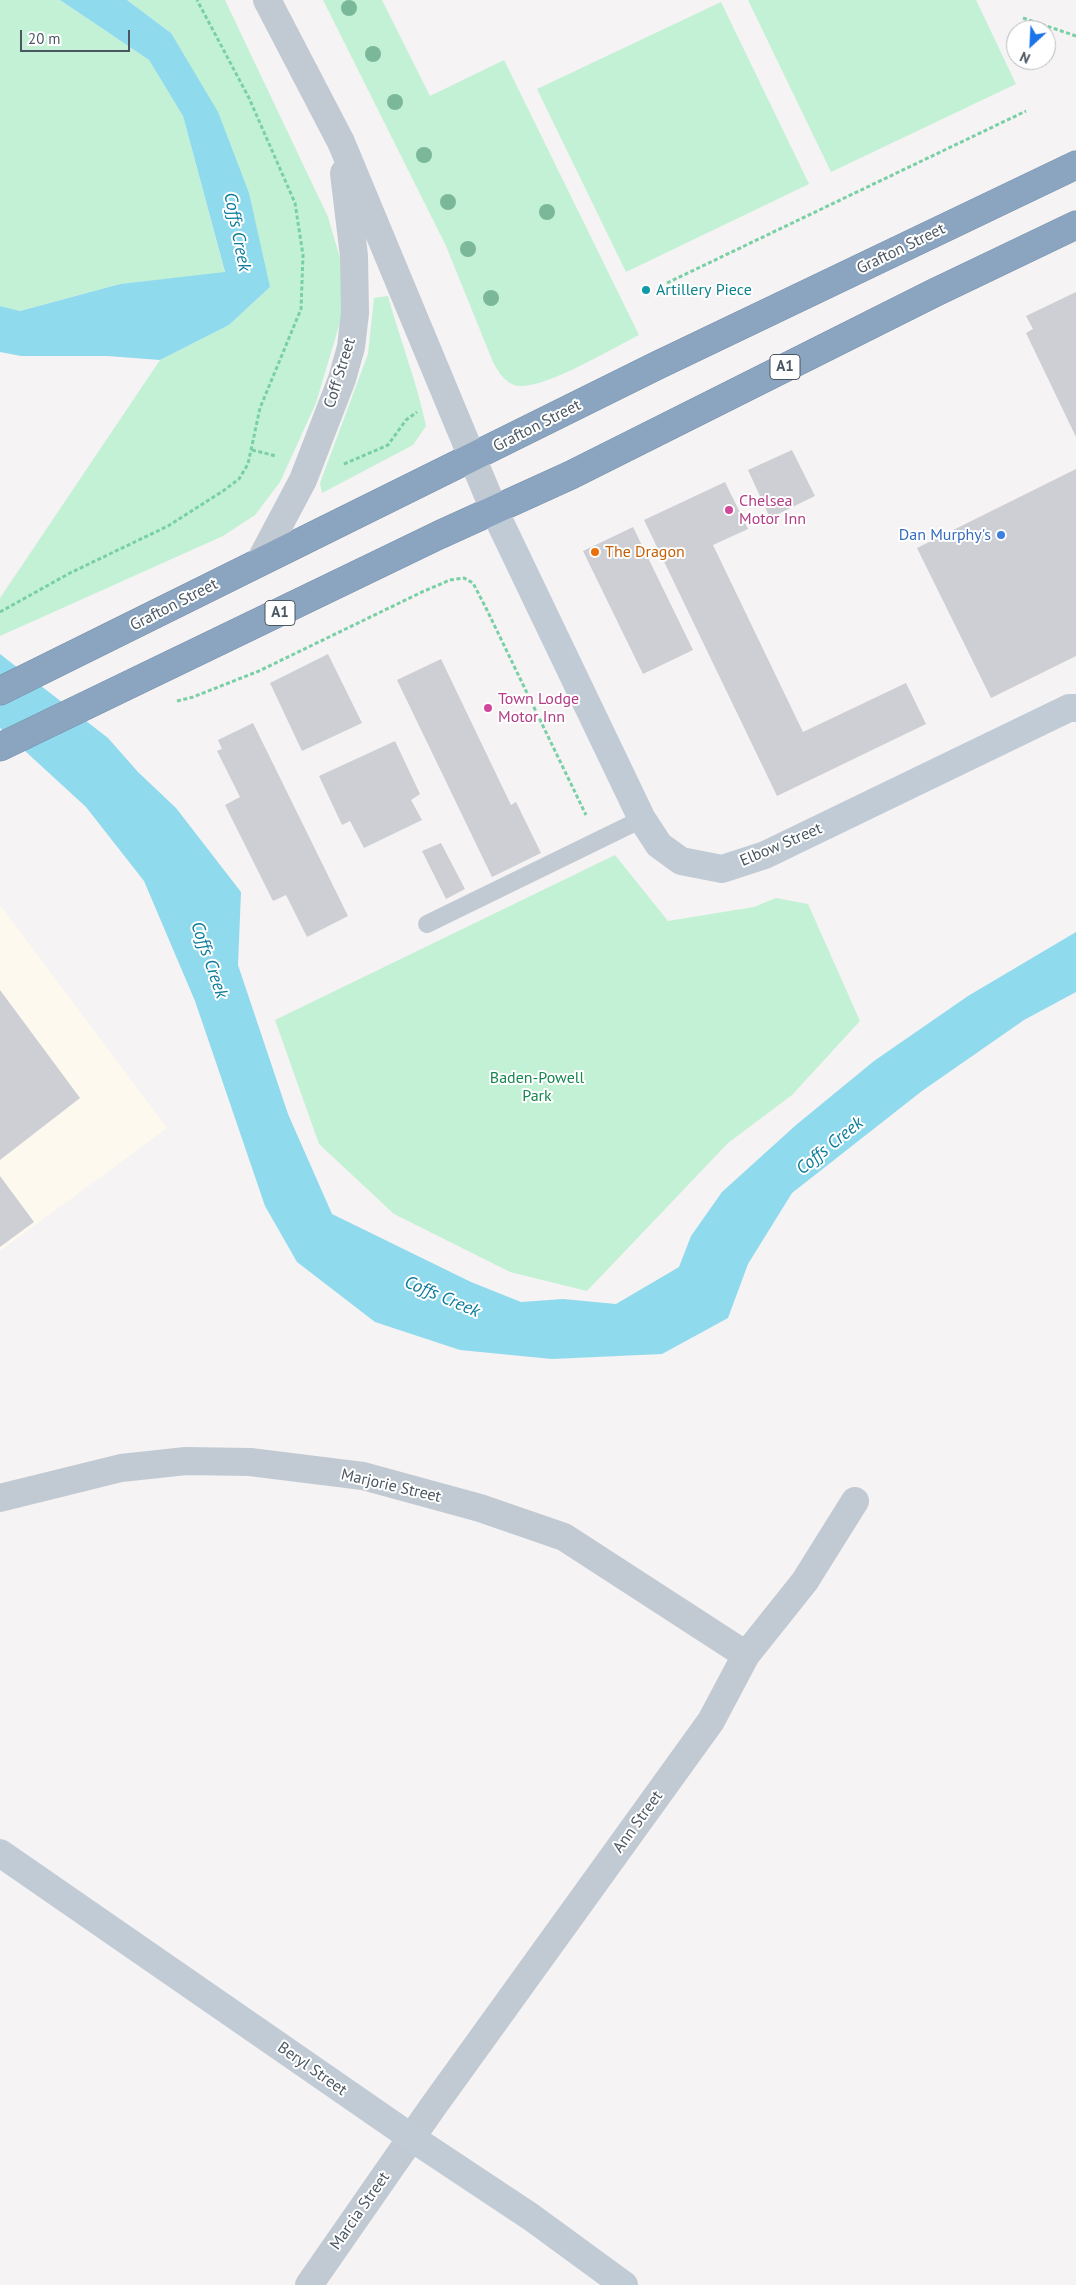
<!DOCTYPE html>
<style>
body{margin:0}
#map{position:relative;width:1076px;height:2285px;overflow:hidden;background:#f5f3f3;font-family:"PT Sans",sans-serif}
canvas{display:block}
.north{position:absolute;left:1006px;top:20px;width:50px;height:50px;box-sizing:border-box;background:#fff;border:1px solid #b7bbc0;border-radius:50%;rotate:205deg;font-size:14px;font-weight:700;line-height:20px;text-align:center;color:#4a5661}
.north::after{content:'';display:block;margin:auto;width:18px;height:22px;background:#1a73e8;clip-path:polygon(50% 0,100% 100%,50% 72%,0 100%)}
.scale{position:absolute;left:20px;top:30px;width:110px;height:22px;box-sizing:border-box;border:2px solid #4a5661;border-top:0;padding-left:6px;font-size:15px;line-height:18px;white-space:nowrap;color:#4a5661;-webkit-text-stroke:4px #fff;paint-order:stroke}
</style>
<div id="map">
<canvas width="1076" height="2285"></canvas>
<div class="north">N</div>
<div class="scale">20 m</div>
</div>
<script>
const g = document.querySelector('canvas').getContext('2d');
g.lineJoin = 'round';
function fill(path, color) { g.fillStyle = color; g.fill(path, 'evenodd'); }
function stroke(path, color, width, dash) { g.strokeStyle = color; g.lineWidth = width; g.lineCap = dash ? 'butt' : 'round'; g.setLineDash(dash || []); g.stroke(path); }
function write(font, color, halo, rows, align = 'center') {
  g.font = font + ' "PT Sans",sans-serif'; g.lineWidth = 4; g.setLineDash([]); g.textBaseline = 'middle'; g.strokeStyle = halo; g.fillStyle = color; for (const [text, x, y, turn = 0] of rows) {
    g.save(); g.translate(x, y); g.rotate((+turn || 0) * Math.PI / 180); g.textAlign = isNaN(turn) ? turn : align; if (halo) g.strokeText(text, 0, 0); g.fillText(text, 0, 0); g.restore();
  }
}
fill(new Path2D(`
 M 1,906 L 167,1128 L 0,1251 L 0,907 Z`), '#fdf9ef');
fill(new Path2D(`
 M 0,0 L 60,0 L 149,60 L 183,116 L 225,273 L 120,284 L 20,311 L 0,306 Z
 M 127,0 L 225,0 L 328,217 L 342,265 L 341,319 L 316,403 L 280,482 L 255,515 L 223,536 L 0,636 L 0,598 L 160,360 L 229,325 L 270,287 L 171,33 Z
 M 323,0 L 382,0 L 430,96 L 504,60 L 639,335 C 613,348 548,387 521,386 C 507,386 499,373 493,362 L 446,246 Z
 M 748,0 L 976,0 L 1016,84 L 831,172 Z
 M 721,2 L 809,184 L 626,272 L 537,89 Z
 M 388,296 C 400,340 417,382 426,426 L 413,445 L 322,493 L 320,483 L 368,354 L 374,298 Z
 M 615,855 L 668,921 L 754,907 L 776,898 L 808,904 L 860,1021 L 792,1095 L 728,1143 L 587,1291 L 510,1272 L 394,1214 L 319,1144 L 275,1020 Z`), '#c3f1d5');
fill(new Path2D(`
 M 60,0 L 127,0 L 171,33 L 218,112 L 249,193 L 270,287 L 229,325 L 160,360 L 107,356 L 21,356 L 0,352 L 0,306 L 20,311 L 120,284 L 225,272 L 183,116 L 149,60 Z
 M 0,654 L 108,738 L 138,772 L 176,808 L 241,892 L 238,965 L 288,1114 L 332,1214 L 471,1282 L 521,1302 L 563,1299 L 616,1304 L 679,1267 L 691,1236 L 722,1192 L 796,1125 L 874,1061 L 968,996 L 1076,932 L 1076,992 L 1024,1020 L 922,1091 L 792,1193 L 748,1264 L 728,1318 L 662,1354 L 552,1359 L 460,1350 L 375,1322 L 297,1262 L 265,1206 L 195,1001 L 144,881 L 86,807 L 0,728 Z`), '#90daee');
fill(new Path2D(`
 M 1076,292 L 1076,437 L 1026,333 L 1033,329 L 1026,316 Z
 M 792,450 L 815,496 L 770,518 L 748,470 Z
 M 1076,469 L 1076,656 L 991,698 L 917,548 Z
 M 725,482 L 748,529 L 713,545 L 803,732 L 906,683 L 926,724 L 777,796 L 644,520 Z
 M 633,527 L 693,650 L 643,674 L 583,551 Z
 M 328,654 L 362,723 L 302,751 L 270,683 Z
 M 441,659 L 511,805 L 516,802 L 541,853 L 492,877 L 397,680 Z
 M 253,723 L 348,916 L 307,937 L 286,895 L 273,901 L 225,805 L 240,797 L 217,751 L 222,749 L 218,740 Z
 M 395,741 L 420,794 L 411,800 L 422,820 L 364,848 L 350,821 L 342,825 L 319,776 Z
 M 441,843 L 465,889 L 446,899 L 422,851 Z
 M 0,990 L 80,1098 L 0,1160 Z
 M 0,1176 L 34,1222 L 0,1247 Z`), '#cdcfd5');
const highway = new Path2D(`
 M 0,691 L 656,366 L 1076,165
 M 0,747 L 439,535 L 571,475 L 934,293 L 1076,225`);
stroke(highway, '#7690ad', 29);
stroke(new Path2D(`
 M 1023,18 L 1076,36
 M 667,283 L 1026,111
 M 252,450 L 276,456
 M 344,464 L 388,445 L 406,420 L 417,412
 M 0,612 L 70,573 L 168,526 L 223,491 L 239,479 L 248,464 L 260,408 L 301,309 L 303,255 L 295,203 L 249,98 L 197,0
 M 177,701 L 193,697 L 259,671 L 422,592 L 450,580 L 464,578 L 473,583 L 486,608 L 586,815`), '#7ad0a6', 3, [4, 2.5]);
stroke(new Path2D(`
 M 427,924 L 642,819`), '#c1cad2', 18);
stroke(new Path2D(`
 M 267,0 L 341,142 L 494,510
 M 260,561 L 303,480 L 342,379 L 351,347 L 355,313 L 354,256 L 344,173
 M 0,1498 L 121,1468 L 186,1461 L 250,1462 L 363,1476 L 480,1508 L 564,1537 L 746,1655
 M 309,2285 L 432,2108 L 711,1721 L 746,1655 L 805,1581 L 855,1501`), '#c1cad2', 28);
stroke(new Path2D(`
 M 494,510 L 642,819 L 659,845 L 681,861 L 722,869 L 765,855 L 1069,708 L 1076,708
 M 0,1853 L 412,2138 L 531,2217 L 624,2285`), '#c1cbd6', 28);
stroke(highway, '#8ba5c1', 28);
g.fillStyle = '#7bb799';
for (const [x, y] of [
 [349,8],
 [373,54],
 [395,102],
 [424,155],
 [448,202],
 [547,212],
 [468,249],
 [491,298]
]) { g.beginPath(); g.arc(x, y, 8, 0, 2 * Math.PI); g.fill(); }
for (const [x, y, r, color] of [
 [646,290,5,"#0f9aa8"],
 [729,510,5,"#d1479c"],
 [1001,535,5,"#3f7fe0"],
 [595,552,5,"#e8710a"],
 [488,708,5,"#d1479c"]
]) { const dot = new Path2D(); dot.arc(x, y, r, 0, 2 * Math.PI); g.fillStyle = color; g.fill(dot); stroke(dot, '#fff', 2); }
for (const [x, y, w] of [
 [785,367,30],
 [280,613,30]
]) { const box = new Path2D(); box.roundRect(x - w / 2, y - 12.5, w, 25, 4); g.fillStyle = '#fff'; g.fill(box); stroke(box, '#4a5661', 1); }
write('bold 15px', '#4a5661', null, [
 ["A1",785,367],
 ["A1",280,613]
]);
write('16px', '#4a5661', '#fff', [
 ["Grafton Street",901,249,-26],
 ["Coff Street",340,373,-73],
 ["Grafton Street",537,426,-27],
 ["Grafton Street",174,605,-27],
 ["Elbow Street",781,845,-23],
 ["Marjorie Street",391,1486,13],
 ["Ann Street",638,1822,-54],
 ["Beryl Street",312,2069,35],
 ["Marcia Street",360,2211,-55]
]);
write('16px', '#0d838f', '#fff', [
 ["Artillery Piece",656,290]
], 'left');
write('16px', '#b23c85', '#fff', [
 ["Chelsea",739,501],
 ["Motor Inn",739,519],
 ["Town Lodge",498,699],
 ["Motor Inn",498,717]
], 'left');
write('16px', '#366cbe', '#fff', [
 ["Dan Murphy's",991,535]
], 'right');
write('16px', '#c56008', '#fff', [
 ["The Dragon",605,552]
], 'left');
write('16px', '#17864f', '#fff', [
 ["Baden-Powell",537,1078],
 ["Park",537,1096]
]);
write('italic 18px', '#0c7c9b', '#fff', [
 ["Coffs Creek",237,232,79],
 ["Coffs Creek",209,960,71],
 ["Coffs Creek",830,1146,-39],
 ["Coffs Creek",442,1297,23]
]);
</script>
